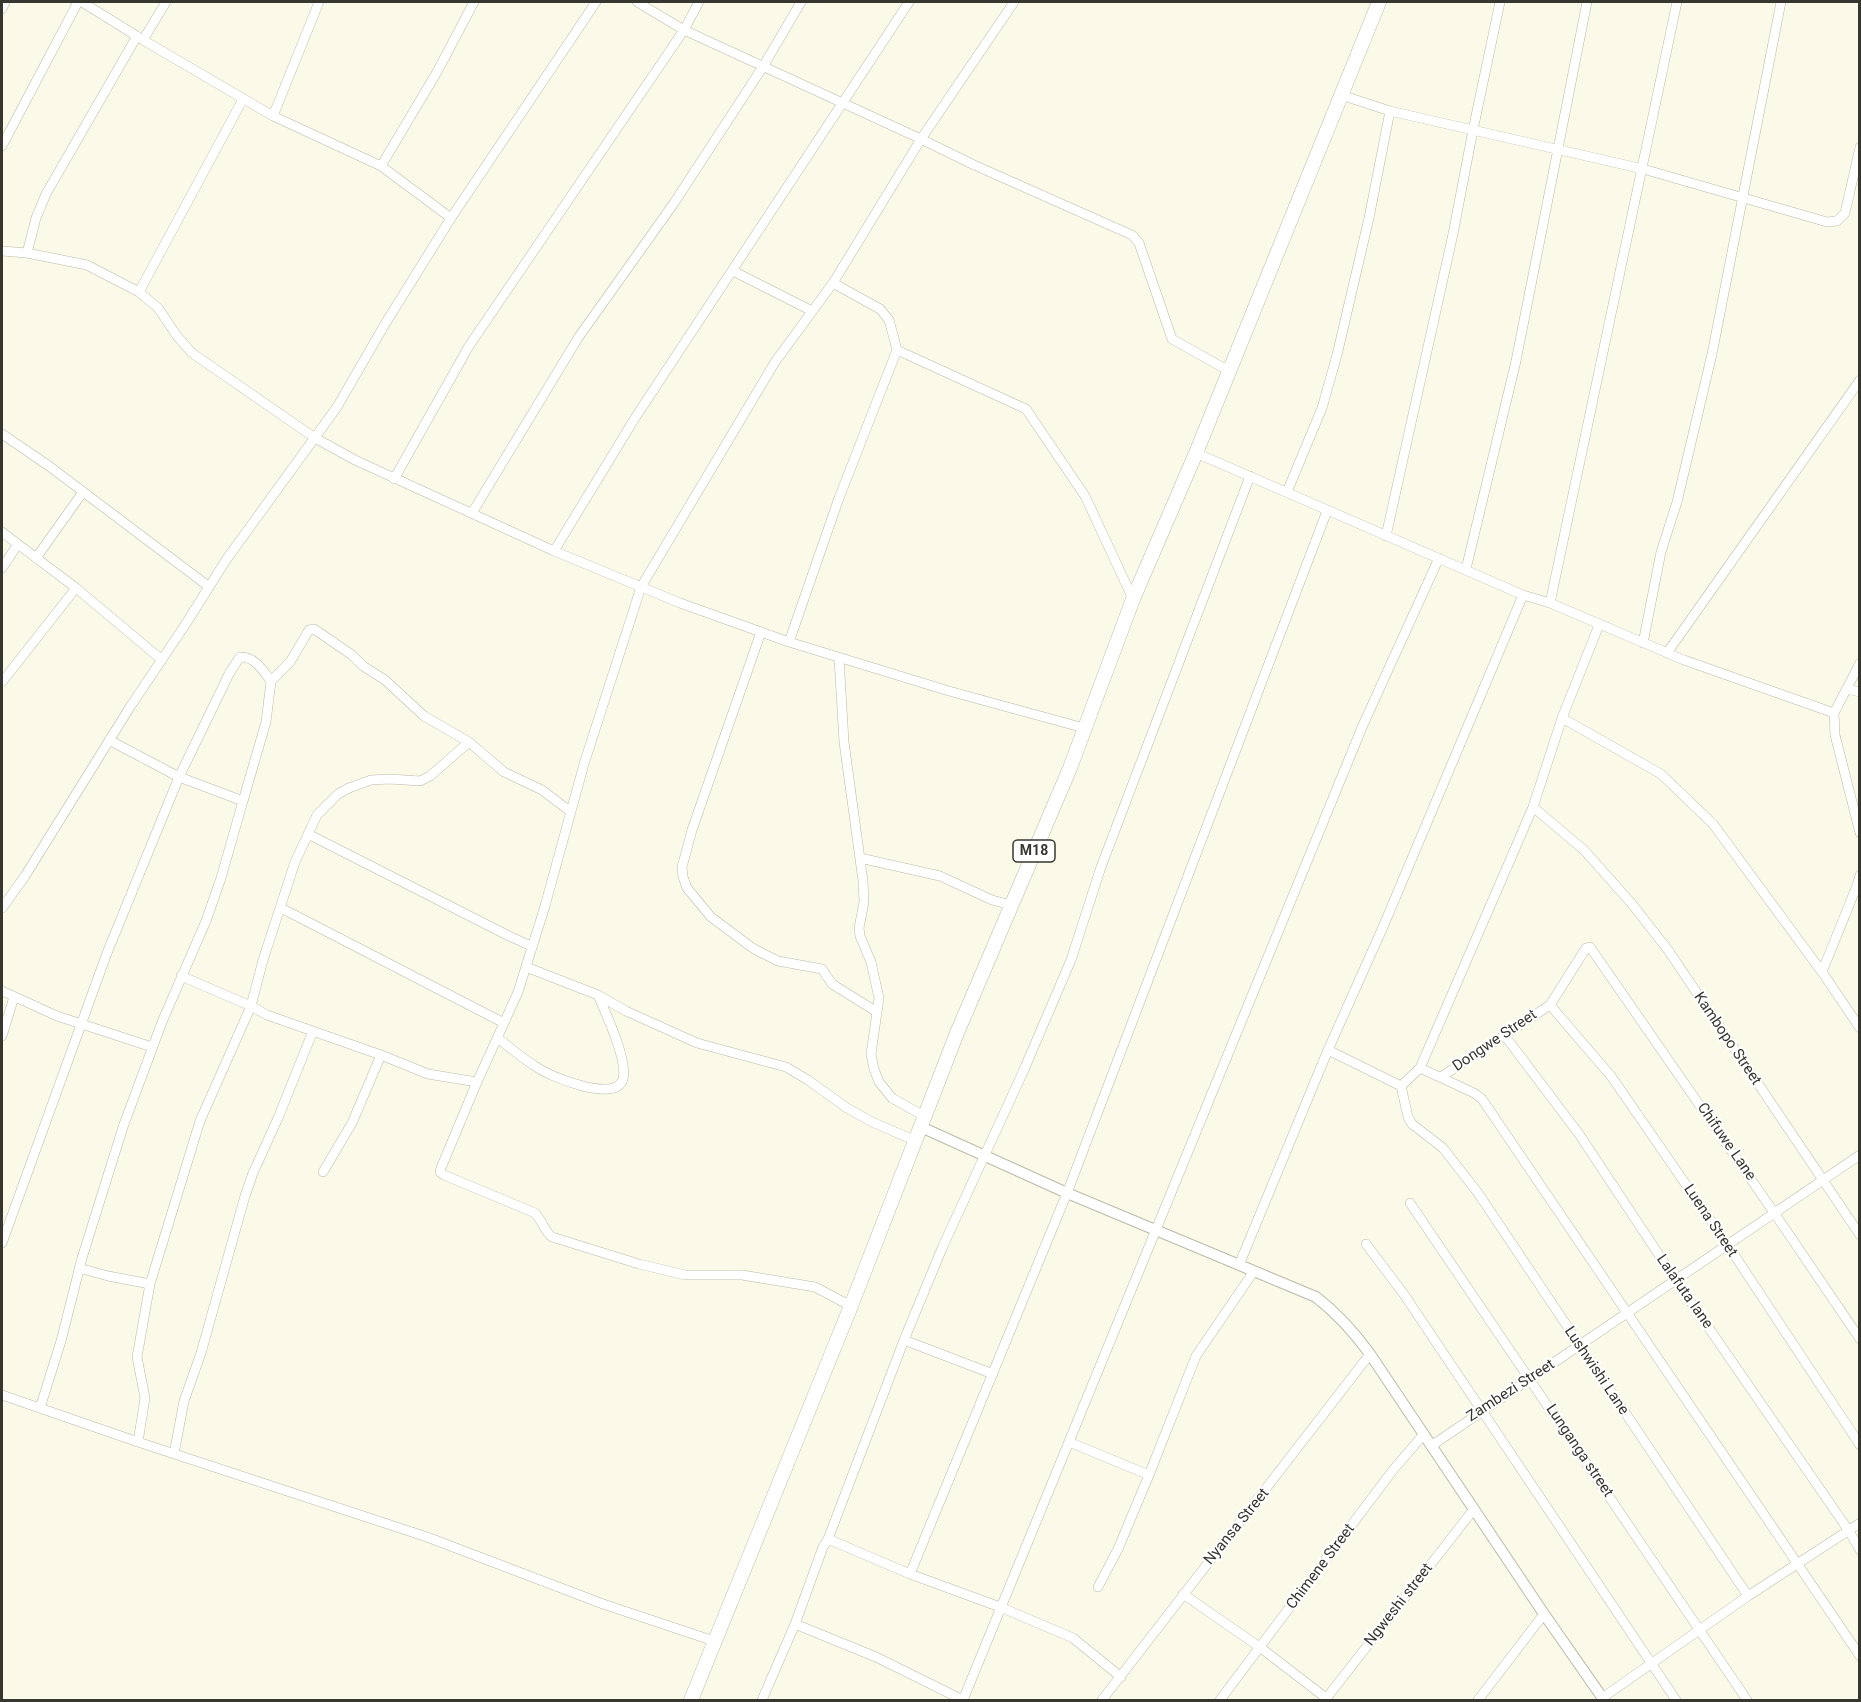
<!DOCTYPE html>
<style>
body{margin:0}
#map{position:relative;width:1861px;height:1702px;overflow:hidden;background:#fbf9e7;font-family:Roboto,sans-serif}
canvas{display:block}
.frame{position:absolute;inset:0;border:3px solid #373730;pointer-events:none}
</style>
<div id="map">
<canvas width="1861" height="1702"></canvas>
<div class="frame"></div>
</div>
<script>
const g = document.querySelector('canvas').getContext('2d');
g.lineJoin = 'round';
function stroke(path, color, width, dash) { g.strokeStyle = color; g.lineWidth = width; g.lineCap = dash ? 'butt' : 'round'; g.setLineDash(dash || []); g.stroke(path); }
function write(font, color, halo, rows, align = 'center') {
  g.font = font + ' Roboto,sans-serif'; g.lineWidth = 4.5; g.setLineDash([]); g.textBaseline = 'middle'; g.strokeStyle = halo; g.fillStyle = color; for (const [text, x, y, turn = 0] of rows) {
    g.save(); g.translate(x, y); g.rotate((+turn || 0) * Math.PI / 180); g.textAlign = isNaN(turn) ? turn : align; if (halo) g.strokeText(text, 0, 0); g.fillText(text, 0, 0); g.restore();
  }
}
const minor = new Path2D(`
 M 82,2 L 143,40 L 273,116 L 381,166 L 451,218
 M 637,2 L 684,30 L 921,139 L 1014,2
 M 2,9 L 5,2
 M 143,40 L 166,2
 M 1341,95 L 1390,111 L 1643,169 L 1827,222 L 1837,221 L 1845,213 L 1860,147
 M 273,116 L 319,2
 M 2,146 L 78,2
 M 381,166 L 437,72 L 474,2
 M 2,251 L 27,253 L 87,265 L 139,292 L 158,308 L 177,336 L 192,353 L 315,438 L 355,460 L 554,551 L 680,603 L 789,642 L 949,691 L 1084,728
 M 27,253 L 36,218 L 46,194 L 137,36
 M 733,271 L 812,311
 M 139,292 L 243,99
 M 897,350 L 1026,409 L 1085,496 L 1133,599
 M 2,434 L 49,466 L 208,586
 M 1196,453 L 1523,595 L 1550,603 L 1684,660 L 1834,713 L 1835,735 L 1860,833
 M 394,479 L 469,346 L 684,30 L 699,2
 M 1287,492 L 1322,408 L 1337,355 L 1369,218 L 1390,111
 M 472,513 L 578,338 L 674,203 L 764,65 L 801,2
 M 2,532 L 76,588 L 162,660
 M 1386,536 L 1453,234 L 1473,130 L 1500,2
 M 554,551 L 635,418 L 909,2
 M 36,558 L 83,492
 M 2,568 L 18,544
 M 1466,569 L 1516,361 L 1587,2
 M 1550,603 L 1677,2
 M 1599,625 L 1562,718 L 1661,774 L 1713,824 L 1822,972 L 1860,1028
 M 761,632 L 692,830 L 682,867 L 683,877 L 687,888 L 711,917 L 754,949 L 778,961 L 822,969 L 832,984 L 877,1012
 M 789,642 L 839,498 L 897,350 L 889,320 L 880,309 L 833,283
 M 1643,643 L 1661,552 L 1677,502 L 1712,354 L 1781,2
 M 1667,653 L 1860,380
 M 839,658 L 844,742 L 863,881 L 864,902 L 859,928 L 860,936 L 871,962 L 879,998 L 871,1054 L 874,1069 L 879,1082 L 892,1098 L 924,1116
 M 271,681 L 290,662 L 309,630 L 314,629 L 352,655 L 363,666 L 385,680 L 424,716 L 469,742 L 504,772 L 542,790 L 571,812
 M 2,682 L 76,588
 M 1847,689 L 1860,692
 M 1834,713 L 1860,663
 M 109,740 L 179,777 L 230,672 L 240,657 C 255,656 263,671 271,681 L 266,722 L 243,801
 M 1533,807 L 1584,850 L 1632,904 L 1668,950 L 1860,1235
 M 308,834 L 509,936 L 531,946
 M 860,858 L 940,876 L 992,900 L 1011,905
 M 2,908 L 25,876 L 130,707 L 187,622 L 226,560 L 337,407 L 385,324 L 451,218 L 596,2
 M 1822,972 L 1858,883 L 1860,875
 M 181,976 L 251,1006 L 267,1015 L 381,1055 L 428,1074 L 477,1082 L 504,1023 L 281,908
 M 2,991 L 57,1016 L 152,1047
 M 598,995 L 626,1011 L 697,1043 L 786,1067 L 808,1080 L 847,1108 L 872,1122 L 916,1141
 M 1550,1005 L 1611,1076 L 1727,1244 L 1860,1445
 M 504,1023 L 518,992 L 545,906 L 584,764 L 641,587 L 775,362 L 833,283 L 921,139 L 974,165 L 1132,235 L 1139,243 L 1172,339 L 1229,371
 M 2,1036 L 14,997
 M 1505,1036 L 1579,1134 L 1675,1279 L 1849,1531 L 1860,1550
 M 498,1038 C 510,1048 522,1058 535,1066 C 548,1076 616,1104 623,1079 C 628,1060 606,1014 598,995 L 526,967
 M 1328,1050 L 1401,1086 L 1420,1068 L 1533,807 L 1562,718
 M 1420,1068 L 1474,1093 L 1482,1099 L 1860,1656
 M 1441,1077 L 1550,1005 L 1586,948 L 1590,947 L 1775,1214 L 1860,1339
 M 477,1082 L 441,1168 L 440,1172 L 444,1175 L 535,1213 C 542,1220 544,1231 552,1237 L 639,1264 L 685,1275 L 742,1275 L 815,1287 L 851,1306
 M 1401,1086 L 1408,1117 L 1412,1124 L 1443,1148 L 1478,1193 L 1748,1596
 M 323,1172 L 352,1123 L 381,1055
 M 1410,1203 L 1747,1700
 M 2,1243 L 107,953 L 179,777 L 243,801 L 221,878 L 206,921 L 162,1022 L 123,1127 L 82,1258 L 61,1341 L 40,1408
 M 1366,1244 L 1403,1293 L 1676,1700
 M 1239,1265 L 1328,1050 L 1383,927 L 1523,595
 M 79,1268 L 108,1276 L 150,1284
 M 904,1340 L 993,1374
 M 2,1395 L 138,1442 L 427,1537 L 603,1604 L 714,1641
 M 138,1442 L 145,1398 L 137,1357 L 150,1284 L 200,1121 L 251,1006 L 263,960 L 295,862 L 317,815 L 338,794 L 349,788 L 371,780 L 390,779 L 420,781 L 430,776 L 469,742
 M 1069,1442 L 1149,1475
 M 1431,1446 L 1860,1155
 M 174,1454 L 184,1401 L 201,1353 L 245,1196 L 253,1173 L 278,1118 L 313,1031
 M 828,1539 L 823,1547 L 795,1624 L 876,1657 L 963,1700
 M 910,1574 L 1067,1193 L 1327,511
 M 1098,1587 L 1118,1549 L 1149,1475 L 1196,1356 L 1254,1271
 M 1183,1594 L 1261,1648 L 1326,1698
 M 1121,1677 L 1073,1638 L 1000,1607 L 910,1574 L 828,1539 L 904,1340 L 943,1246 L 1023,1072 L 1071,960 L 1101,867 L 1250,476
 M 1602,1698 L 1748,1596 L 1860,1523
 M 762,1700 L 795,1624
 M 963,1700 L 1363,725 L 1439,558
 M 1102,1700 L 1370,1354
 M 1220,1700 L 1393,1470 L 1424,1434
 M 1325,1700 L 1474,1509
 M 1478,1700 L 1544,1614`);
const tertiary = new Path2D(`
 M 921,1127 L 1067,1193 L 1316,1297 C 1338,1314 1354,1332 1370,1354 L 1544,1614 L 1604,1700`);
const primary = new Path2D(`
 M 691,1700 L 851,1306 L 957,1033 L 1070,768 L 1133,599 L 1196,453 L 1379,2`);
stroke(minor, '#bcbaa9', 10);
stroke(tertiary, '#bcbaa9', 12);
stroke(primary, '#bcbaa9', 15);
stroke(minor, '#fff', 9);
stroke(tertiary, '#fff', 10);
stroke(primary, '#fff', 14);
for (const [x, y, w] of [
 [1034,851,42]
]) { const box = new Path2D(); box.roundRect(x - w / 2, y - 11, w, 22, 4.5); g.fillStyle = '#fff'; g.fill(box); stroke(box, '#373730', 1.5); }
write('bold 14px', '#373730', null, [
 ["M18",1034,851]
]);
write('15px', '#373730', '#fff', [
 ["Kambopo Street",1727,1039,56],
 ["Dongwe Street",1495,1041,-34],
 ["Chifuwe Lane",1726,1142,55],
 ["Luena Street",1710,1221,56],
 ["Lalafuta lane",1684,1292,55],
 ["Lushwishi Lane",1596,1371,56],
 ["Zambezi Street",1511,1391,-33],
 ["Lunganga street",1579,1451,56],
 ["Nyansa Street",1237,1527,-51],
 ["Chimene Street",1321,1567,-53],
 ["Ngweshi street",1399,1605,-52]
]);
</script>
